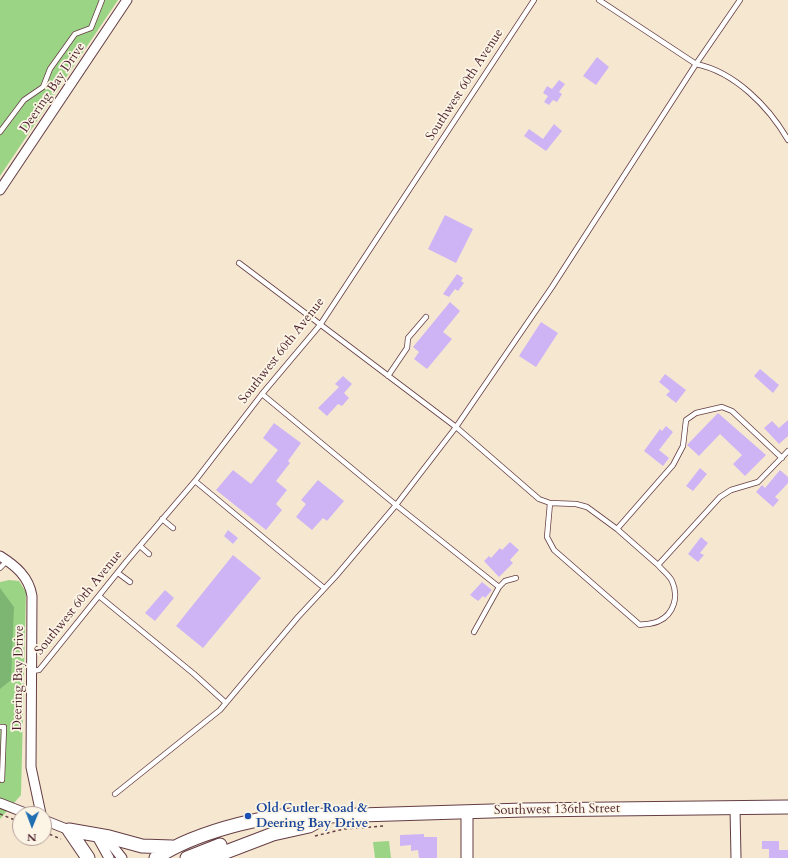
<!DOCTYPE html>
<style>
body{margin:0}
#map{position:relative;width:788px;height:858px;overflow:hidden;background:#f6e8d0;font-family:Cardo,serif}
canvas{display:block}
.north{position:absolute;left:12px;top:806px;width:40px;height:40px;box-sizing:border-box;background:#fcf5e5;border:1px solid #b59f9b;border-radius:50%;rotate:181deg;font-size:11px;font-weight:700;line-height:16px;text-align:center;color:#4a1f2b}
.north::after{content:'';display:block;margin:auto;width:14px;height:18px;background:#1f6fb2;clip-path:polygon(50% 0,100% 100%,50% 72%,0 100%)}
</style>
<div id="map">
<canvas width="788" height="858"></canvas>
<div class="north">N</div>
</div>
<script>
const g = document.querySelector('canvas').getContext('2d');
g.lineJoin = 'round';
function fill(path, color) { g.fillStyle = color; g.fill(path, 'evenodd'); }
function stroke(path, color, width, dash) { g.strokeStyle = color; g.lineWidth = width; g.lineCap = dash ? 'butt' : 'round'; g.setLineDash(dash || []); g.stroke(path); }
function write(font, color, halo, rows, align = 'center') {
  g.font = font + ' Cardo,serif'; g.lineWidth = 3.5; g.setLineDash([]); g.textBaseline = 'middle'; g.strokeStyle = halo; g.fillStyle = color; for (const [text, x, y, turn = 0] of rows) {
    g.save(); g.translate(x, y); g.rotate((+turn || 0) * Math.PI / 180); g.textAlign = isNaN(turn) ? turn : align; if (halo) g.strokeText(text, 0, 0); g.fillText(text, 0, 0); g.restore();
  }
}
fill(new Path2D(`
 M 0,0 L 118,0 L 0,176 Z
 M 9,580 L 19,581 L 26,592 L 21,795 L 0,819 L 0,582 Z
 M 389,841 L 391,858 L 375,858 L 373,842 Z`), '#9cd486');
fill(new Path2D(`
 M 0,588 L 14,607 L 11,680 L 0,689 Z`), '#7db673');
fill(new Path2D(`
 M 597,57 L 609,67 L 596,85 L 583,76 Z
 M 559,80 L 565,84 L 559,92 L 562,94 L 557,102 L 553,100 L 549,105 L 544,102 L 548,96 L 543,93 L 547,86 L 552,89 Z
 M 554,124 L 562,131 L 546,151 L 524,136 L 529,129 L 543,139 Z
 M 445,215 L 473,229 L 456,263 L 428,249 Z
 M 457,274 L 463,278 L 461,281 L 464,283 L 458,291 L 455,289 L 449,297 L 443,294 Z
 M 450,302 L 460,311 L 443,332 L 452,339 L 427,369 L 414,359 L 419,352 L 413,347 Z
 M 541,322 L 558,333 L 536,367 L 519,356 Z
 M 760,369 L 779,385 L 773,393 L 754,376 Z
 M 665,374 L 686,390 L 676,403 L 666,395 L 670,391 L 659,382 Z
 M 343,376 L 352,384 L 344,393 L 349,398 L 342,406 L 338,404 L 327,416 L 318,408 L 339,387 L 335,384 Z
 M 718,413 L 766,455 L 745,476 L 733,464 L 742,455 L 720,434 L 699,456 L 687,445 Z
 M 788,420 L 788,436 L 779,444 L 764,428 L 772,421 L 779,428 Z
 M 274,423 L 301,443 L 288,461 L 290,463 L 276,481 L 287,490 L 276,504 L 282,510 L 266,530 L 216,490 L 233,470 L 251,484 L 278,450 L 263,438 Z
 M 666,426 L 673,432 L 659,450 L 669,458 L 663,466 L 644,451 L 660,429 L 662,431 Z
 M 700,468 L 707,474 L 693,491 L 686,486 Z
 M 780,470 L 788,477 L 788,483 L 775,497 L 779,500 L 773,507 L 756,492 L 762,485 L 765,488 Z
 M 318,480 L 344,501 L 327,521 L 323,518 L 312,530 L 296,517 L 306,504 L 301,500 Z
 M 228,530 L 238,538 L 233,544 L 224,536 Z
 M 701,537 L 708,543 L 700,553 L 704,555 L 698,562 L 688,554 Z
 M 510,542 L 519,550 L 510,560 L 513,563 L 499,577 L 484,561 L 489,556 L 491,558 L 500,548 L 502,550 Z
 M 233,555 L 261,578 L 203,648 L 176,626 Z
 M 482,582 L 492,590 L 485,598 L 483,596 L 478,601 L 470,595 Z
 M 165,590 L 174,598 L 155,621 L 145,613 Z
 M 424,834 L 424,837 L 437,837 L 437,858 L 419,858 L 418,850 L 411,851 L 411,845 L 400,846 L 400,835 Z
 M 762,841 L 779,841 L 779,850 L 788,850 L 788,858 L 769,858 L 769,849 L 762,849 Z`), '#cfb4f5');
const service = new Path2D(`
 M 599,0 L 696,64 C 735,72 769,107 788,140
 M 0,132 L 24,100 L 43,87 L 50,69 L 75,34 L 91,28 L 102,0
 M 239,263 L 456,427 L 539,499 L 550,503 L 576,504 L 587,507 L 617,529 L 658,565
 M 388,376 L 407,348 L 408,338 L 426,317
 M 262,394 L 396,505 L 499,587 L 474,632
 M 195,481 L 324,588
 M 550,503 L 547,537 L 554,550 L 640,625 C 646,624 653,624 659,621 C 674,614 679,596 672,581 C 669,575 662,570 658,565 L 720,497 L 731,490 L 758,482 L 788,451
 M 162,519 L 173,528
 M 617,529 L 673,465 L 683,446 L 686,420 L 696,413 L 722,407 L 732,411 L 782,458
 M 140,546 L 149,554
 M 0,568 L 8,560
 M 118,573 L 130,582
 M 499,587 L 505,581 L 516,578
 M 99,596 L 194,674 L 226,703
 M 32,671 L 39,670 L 44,664 L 126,562 L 195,481 L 262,394 L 320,325 L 534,0
 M 0,727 L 4,727 L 2,780
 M 115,794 L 220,710 L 298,617 L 336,576 L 396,505 L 456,427 L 552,287 L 696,64 L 740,0`);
const minor = new Path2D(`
 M 0,190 L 127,0
 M 0,556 C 16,566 29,577 32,596 L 31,767 L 41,814
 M 0,803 L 28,814
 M 735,808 L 736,858
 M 44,820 L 74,832
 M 98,838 L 109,858
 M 100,839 L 111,844 L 122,858`);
const tertiary = new Path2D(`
 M 467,812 L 467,858`);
const secondary = new Path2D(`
 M 69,830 L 109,837 L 142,846 L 172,847
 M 69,830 L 88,858
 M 156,858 C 195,832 281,808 327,816 L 524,810 L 788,807
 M 187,858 L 220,845
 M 210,858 L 273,834 L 309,826 L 327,816`);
stroke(service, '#643d44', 6);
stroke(minor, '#643d44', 11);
stroke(tertiary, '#643d44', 13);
stroke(secondary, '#643d44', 15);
stroke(new Path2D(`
 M 0,814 L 20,822
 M 44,832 L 61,839
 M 315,836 L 344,829 L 384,826`), '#643d44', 1.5, [3, 3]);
stroke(service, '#fff', 4.5);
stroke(minor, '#fff', 9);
stroke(tertiary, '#fff', 11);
stroke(secondary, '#fff', 13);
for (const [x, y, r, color] of [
 [248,816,4,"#1a4fb4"]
]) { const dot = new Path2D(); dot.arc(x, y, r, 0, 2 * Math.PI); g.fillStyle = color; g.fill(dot); stroke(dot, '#fcf5e5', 1.5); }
write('13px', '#4a1f2b', '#fcf5e5', [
 ["Southwest 60th Avenue",465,85,-57],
 ["Deering Bay Drive",53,88,-56],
 ["Southwest 60th Avenue",282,351,-52],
 ["Southwest 60th Avenue",79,603,-51],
 ["Deering Bay Drive",19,678,-89],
 ["Southwest 136th Street",557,810,-1]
]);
write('bold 13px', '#164399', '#fcf5e5', [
 ["Old Cutler Road &",256,809],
 ["Deering Bay Drive",256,824]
], 'left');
</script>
